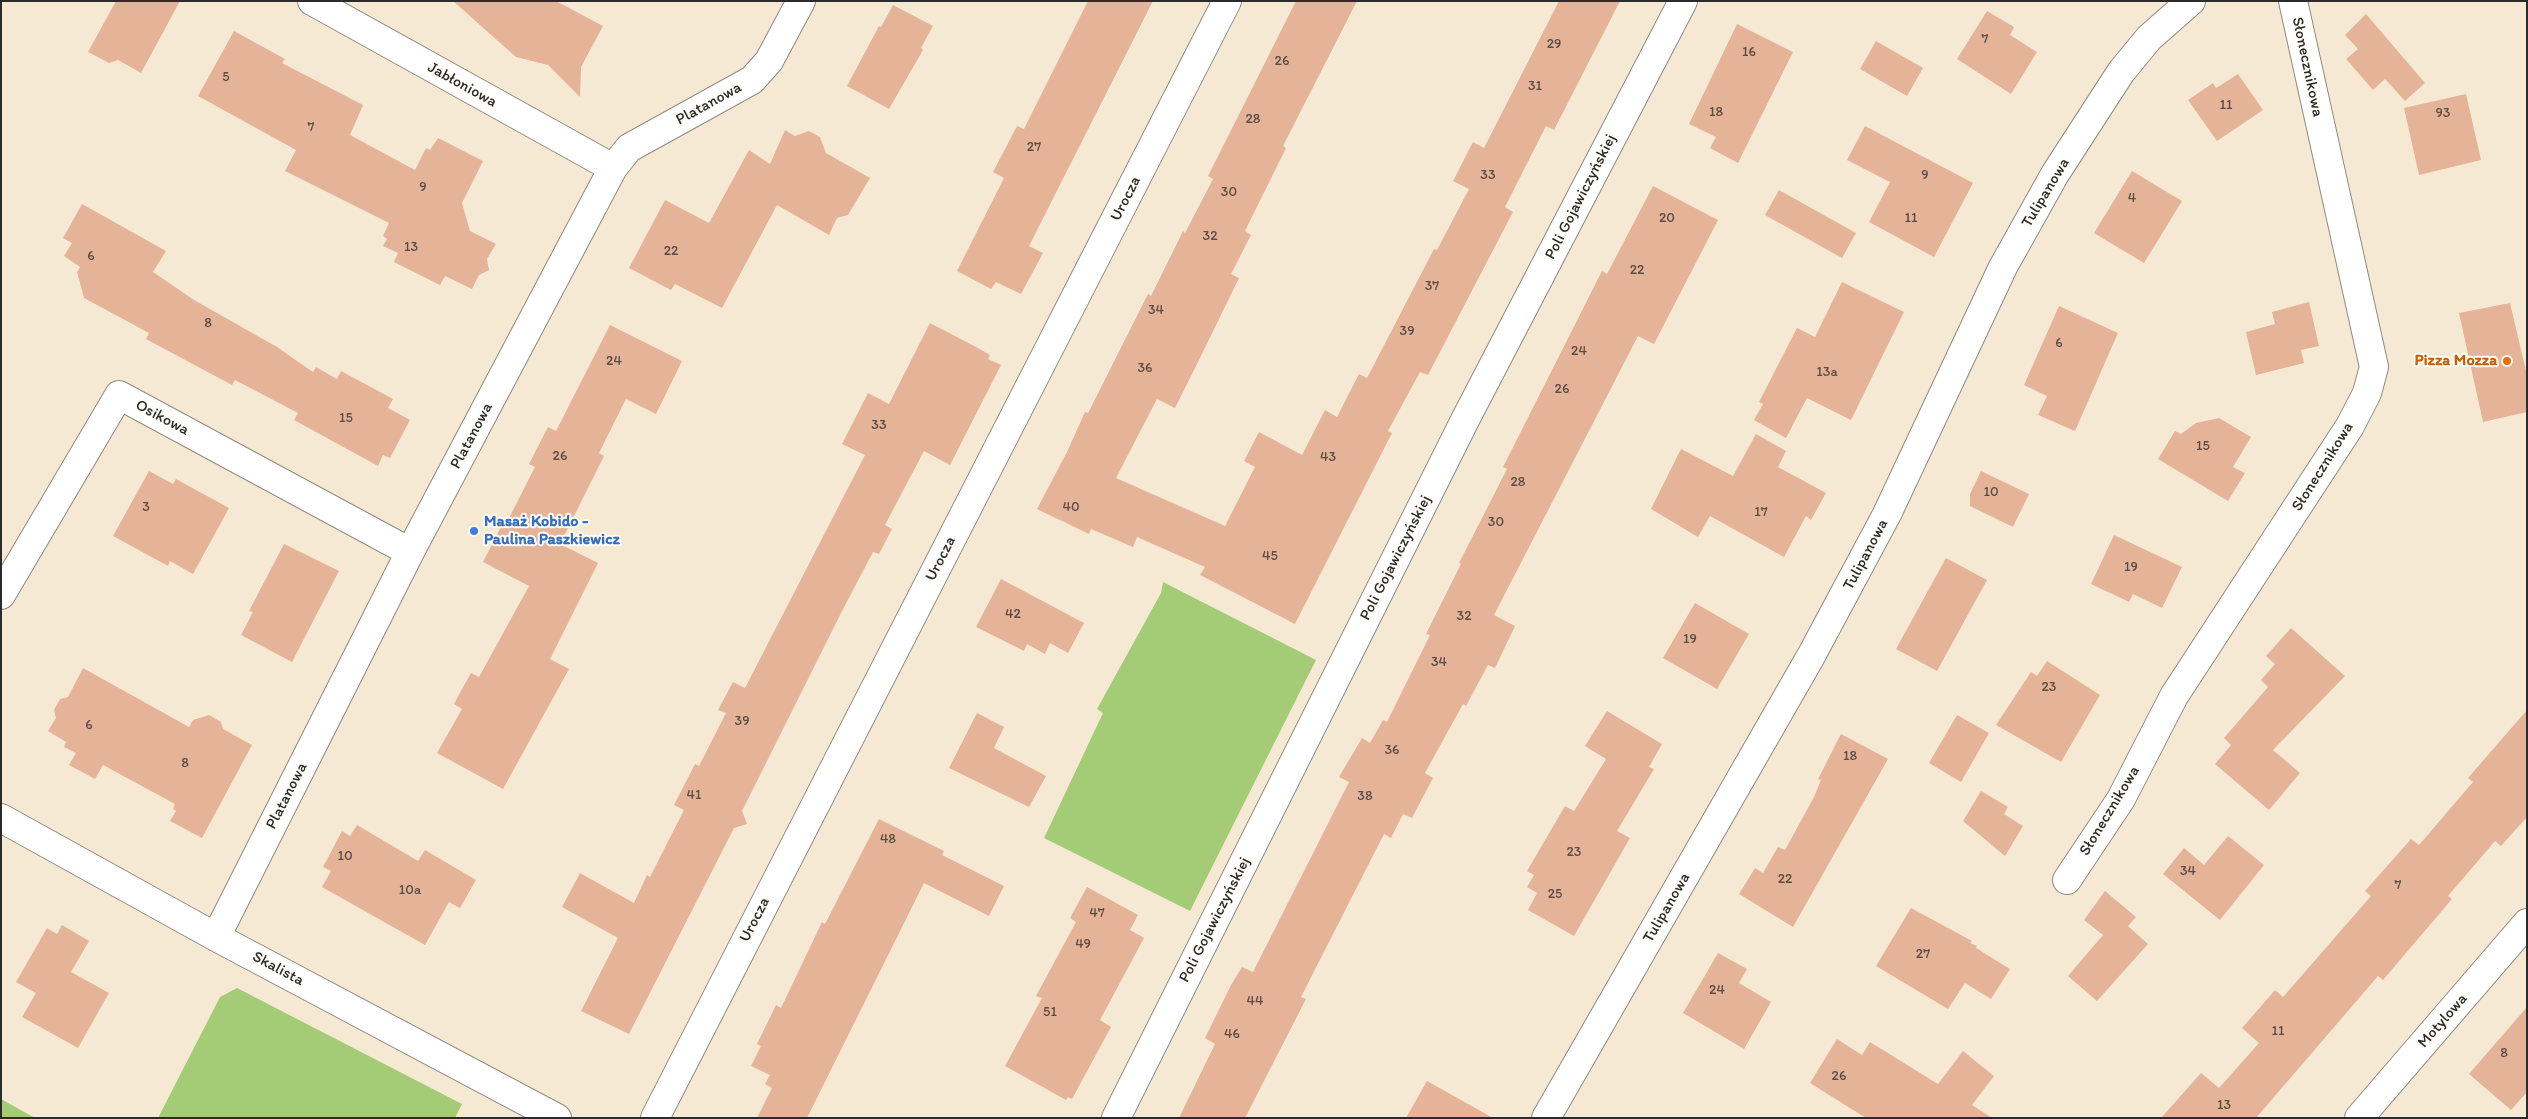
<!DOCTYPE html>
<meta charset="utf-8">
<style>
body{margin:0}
#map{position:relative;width:2528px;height:1119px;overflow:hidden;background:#f6e9d4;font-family:Itim,sans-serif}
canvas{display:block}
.frame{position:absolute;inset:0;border:2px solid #2b2b2b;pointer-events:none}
</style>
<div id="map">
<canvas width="2528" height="1119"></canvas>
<div class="frame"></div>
</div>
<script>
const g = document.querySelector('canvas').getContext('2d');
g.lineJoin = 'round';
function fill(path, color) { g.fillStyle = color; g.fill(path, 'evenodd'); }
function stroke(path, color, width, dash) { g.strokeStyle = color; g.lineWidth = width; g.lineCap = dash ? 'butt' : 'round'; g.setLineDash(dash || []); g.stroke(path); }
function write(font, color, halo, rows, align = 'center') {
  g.font = font + ' Itim,sans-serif'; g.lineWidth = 4; g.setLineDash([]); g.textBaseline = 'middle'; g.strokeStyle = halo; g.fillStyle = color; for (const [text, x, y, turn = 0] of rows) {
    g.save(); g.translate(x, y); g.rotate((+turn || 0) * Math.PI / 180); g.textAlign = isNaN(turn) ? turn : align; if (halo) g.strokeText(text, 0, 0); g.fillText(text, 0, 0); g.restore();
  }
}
fill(new Path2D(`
 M 1163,582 L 1316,660 L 1190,911 L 1044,838 L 1103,713 L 1097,709 L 1161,593 Z
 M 237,988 L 462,1104 L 455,1118 L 158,1118 L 220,997 Z
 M 1,1099 L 35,1118 L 1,1118 Z`), '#a4cc77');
fill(new Path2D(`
 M 116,1 L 180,1 L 141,73 L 118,60 L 109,63 L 88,52 Z
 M 453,1 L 556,1 L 603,26 L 581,67 L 580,97 L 548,65 L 516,57 Z
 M 1088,1 L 1153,1 L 1029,246 L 1043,253 L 1021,294 L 996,282 L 991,289 L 957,271 L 1004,178 L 993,172 L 1017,126 L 1024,129 Z
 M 1296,1 L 1357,1 L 1283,146 L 1286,148 L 1245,231 L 1251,235 L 1231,274 L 1239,278 L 1198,362 L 1175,408 L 1157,399 L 1116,478 L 1225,526 L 1255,467 L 1244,461 L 1259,432 L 1302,455 L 1325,410 L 1337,417 L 1359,374 L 1367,378 L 1434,249 L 1437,250 L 1469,189 L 1453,181 L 1473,142 L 1484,148 L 1559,1 L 1620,1 L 1554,130 L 1546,126 L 1505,207 L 1513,212 L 1428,375 L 1420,372 L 1388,431 L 1392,433 L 1295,624 L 1200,575 L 1205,567 L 1137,537 L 1133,547 L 1091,529 L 1089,534 L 1037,509 L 1067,452 L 1085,412 L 1088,413 L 1148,294 L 1151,296 L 1183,231 L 1185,233 L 1213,179 L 1208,176 Z
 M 893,5 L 933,26 L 921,48 L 923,50 L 889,109 L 847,86 L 879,26 L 881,27 Z
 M 1987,11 L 2014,27 L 2010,35 L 2037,52 L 2011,94 L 1957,59 Z
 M 2366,14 L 2425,83 L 2405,101 L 2385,79 L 2373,90 L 2346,59 L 2358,49 L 2345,35 Z
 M 1737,24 L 1793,52 L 1738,163 L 1710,148 L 1716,137 L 1689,124 Z
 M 234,31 L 285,59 L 282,63 L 363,105 L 350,135 L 415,170 L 426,148 L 430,150 L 438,138 L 483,161 L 462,203 L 470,231 L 496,244 L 487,259 L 489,270 L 479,275 L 472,289 L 445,276 L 440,285 L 394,262 L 398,253 L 383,246 L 387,239 L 383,236 L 389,223 L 285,171 L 296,150 L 198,96 Z
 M 1876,41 L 1923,68 L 1907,96 L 1860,69 Z
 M 2238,74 L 2263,110 L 2217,141 L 2188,100 L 2213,83 L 2216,88 Z
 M 2466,94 L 2481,160 L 2419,175 L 2404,108 Z
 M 1865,126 L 1973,183 L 1934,257 L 1869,222 L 1890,182 L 1847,160 Z
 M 785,130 L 795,136 L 809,131 L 820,137 L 826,153 L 870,178 L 848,215 L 837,218 L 829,235 L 777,205 L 722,308 L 675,284 L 671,290 L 629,268 L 665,200 L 709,223 L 749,150 L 770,164 Z
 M 2132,171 L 2182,201 L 2144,263 L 2094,233 Z
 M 1653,186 L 1718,220 L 1654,344 L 1638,336 L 1494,615 L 1515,626 L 1495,668 L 1488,665 L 1466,706 L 1463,704 L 1425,773 L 1433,778 L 1412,818 L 1403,814 L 1391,838 L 1384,834 L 1301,997 L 1306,999 L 1245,1118 L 1179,1118 L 1215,1044 L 1205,1038 L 1231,985 L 1242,967 L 1253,972 L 1349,782 L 1339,777 L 1362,738 L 1370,743 L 1383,720 L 1387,722 L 1430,635 L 1426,634 L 1461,564 L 1459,563 L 1507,469 L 1503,467 L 1602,271 L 1607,274 Z
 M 1779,190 L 1856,233 L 1842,258 L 1765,215 Z
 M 82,204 L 166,251 L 153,272 L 194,300 L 277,347 L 313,372 L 316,367 L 337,379 L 341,371 L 393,399 L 388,408 L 410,420 L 390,458 L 383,455 L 378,466 L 294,420 L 298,413 L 235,380 L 232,385 L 146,339 L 149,333 L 84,298 L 77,272 L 80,267 L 64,256 L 72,243 L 63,238 Z
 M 1842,282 L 1904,312 L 1851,420 L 1807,398 L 1786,438 L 1754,420 L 1763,404 L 1759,402 L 1797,328 L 1815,337 Z
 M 2309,302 L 2319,346 L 2301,350 L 2304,363 L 2256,375 L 2246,332 L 2275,324 L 2272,312 Z
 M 2510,303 L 2527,375 L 2527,412 L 2483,422 L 2459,313 Z
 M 2059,306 L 2118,333 L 2075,431 L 2038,415 L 2047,396 L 2024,385 Z
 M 930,323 L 978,348 L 990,355 L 988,359 L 1001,365 L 950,465 L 924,451 L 885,525 L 892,529 L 879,554 L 873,552 L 841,613 L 742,811 L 747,824 L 734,828 L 629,1034 L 581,1011 L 618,938 L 562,907 L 580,873 L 634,903 L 647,875 L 650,877 L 684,810 L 674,805 L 695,764 L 699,766 L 726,713 L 718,710 L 733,682 L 745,688 L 865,455 L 842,444 L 868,393 L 889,404 Z
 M 610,325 L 682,361 L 656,414 L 626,399 L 599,453 L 604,456 L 560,544 L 598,563 L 550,659 L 569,669 L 503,789 L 437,753 L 462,709 L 454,704 L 462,689 L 471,673 L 479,677 L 529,586 L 483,562 L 506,517 L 509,518 L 535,467 L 529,464 L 548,427 L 556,431 Z
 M 2219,418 L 2251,437 L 2233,467 L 2245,473 L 2228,501 L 2158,459 L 2175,431 L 2181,434 L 2196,423 Z
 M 1756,434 L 1786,451 L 1778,467 L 1826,493 L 1811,520 L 1806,516 L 1784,557 L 1710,516 L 1698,537 L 1651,509 L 1681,449 L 1733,476 Z
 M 149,471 L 173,484 L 176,479 L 229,508 L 193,574 L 170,561 L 168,566 L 113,536 Z
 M 1981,471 L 2029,494 L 2013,527 L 1970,506 L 1970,494 Z
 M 2114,535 L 2182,567 L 2162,608 L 2133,594 L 2129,602 L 2091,584 Z
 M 284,544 L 339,571 L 292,662 L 241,635 L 253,612 L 249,611 Z
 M 1946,558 L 1987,580 L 1937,671 L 1896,649 Z
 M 1001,579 L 1084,623 L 1068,653 L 1050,643 L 1045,654 L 1027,644 L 1024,651 L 976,627 Z
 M 1695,603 L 1749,634 L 1717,689 L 1663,658 Z
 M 2291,628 L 2345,676 L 2273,750 L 2300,773 L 2269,810 L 2215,764 L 2231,745 L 2224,738 L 2268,687 L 2261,680 L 2275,664 L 2266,656 Z
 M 2047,661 L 2100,695 L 2061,762 L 1996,725 L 2031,672 L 2037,676 Z
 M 83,668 L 189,727 L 193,720 L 209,715 L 221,722 L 223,729 L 252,745 L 202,838 L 170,821 L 176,811 L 173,809 L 175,804 L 103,765 L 95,779 L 69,765 L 76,753 L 64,747 L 66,742 L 48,731 L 56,718 L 54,710 L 60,699 L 68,697 Z
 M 2527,710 L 2527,817 L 2501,846 L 2495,841 L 2448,896 L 2452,899 L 2383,980 L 2378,976 L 2256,1118 L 2161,1118 L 2201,1073 L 2219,1088 L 2259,1043 L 2242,1028 L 2275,990 L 2283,997 L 2371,896 L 2365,891 L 2411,839 L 2419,845 L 2473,782 L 2468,778 Z
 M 1607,711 L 1662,744 L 1649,767 L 1654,769 L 1617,831 L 1630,838 L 1574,936 L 1528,910 L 1537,893 L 1527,887 L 1534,875 L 1527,871 L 1565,806 L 1574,811 L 1606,759 L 1585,746 Z
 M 977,713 L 1004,727 L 994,748 L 1046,776 L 1029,807 L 949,768 Z
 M 1957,715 L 1989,733 L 1961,782 L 1929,763 Z
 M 1841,734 L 1888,759 L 1793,927 L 1739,894 L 1755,868 L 1763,873 L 1778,847 L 1785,850 L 1814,797 L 1821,780 L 1818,779 Z
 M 1981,791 L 2008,807 L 2004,814 L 2023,826 L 2005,856 L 1963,821 Z
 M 879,819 L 944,851 L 942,855 L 1004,886 L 989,916 L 924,883 L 807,1118 L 757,1118 L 772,1088 L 765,1084 L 770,1075 L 751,1066 L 761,1046 L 757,1044 L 776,1005 L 781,1008 L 822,922 L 825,924 Z
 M 357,825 L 418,861 L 425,850 L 476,880 L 460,908 L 449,902 L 425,945 L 322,887 L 331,871 L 323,867 L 342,831 L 350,836 Z
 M 2228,836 L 2264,865 L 2220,920 L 2163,874 L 2184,848 L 2204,865 Z
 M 1087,887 L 1138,915 L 1130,930 L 1144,938 L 1100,1020 L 1111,1027 L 1072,1099 L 1068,1097 L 1066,1100 L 1005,1066 L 1042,998 L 1036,996 L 1076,922 L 1070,918 Z
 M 2105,891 L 2136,917 L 2128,926 L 2148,944 L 2097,1001 L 2068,976 L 2103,935 L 2084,920 Z
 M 1911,908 L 1972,941 L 1970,943 L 1977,946 L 1976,948 L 2010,969 L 1991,999 L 1965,983 L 1948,1009 L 1876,966 Z
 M 62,925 L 89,941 L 71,972 L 109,993 L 78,1048 L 22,1017 L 36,993 L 16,982 L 47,928 L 57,934 Z
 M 1718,953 L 1747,969 L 1739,983 L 1771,1002 L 1744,1049 L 1683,1013 Z
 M 2527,1007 L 2527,1092 L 2511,1110 L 2469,1074 Z
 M 1837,1039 L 1862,1055 L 1870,1042 L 1938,1084 L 1963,1051 L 1994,1076 L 1972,1105 L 1992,1118 L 1866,1118 L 1810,1083 Z
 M 1427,1081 L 1493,1118 L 1406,1118 Z`), '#e5b398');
const street = new Path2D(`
 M 312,1 L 613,168
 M 1,595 L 119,395 L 410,552
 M 1,818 L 216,937 L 557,1118
 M 2067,880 L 2121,799 L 2174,696 L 2350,426 L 2367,393 L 2374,367 L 2293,1
 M 216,937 L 410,552 L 613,168 L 629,148 L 752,80 L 769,61 L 801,1
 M 655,1118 L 1227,1
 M 1116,1118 L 1466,418 L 1683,1
 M 1546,1118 L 1811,656 L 1887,514 L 2003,267 L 2055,174 L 2121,72 L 2149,38 L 2191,1
 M 2359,1118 L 2527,923`);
stroke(street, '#908a80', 30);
stroke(street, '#fff', 28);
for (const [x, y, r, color] of [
 [2507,361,5,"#e8710a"],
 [474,531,5,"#3f7fe0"]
]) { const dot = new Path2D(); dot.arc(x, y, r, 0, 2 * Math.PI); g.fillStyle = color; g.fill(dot); stroke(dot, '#fdfcf7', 2); }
write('14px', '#5a4d46', null, [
 ["7",1985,39],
 ["29",1554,44],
 ["16",1749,52],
 ["26",1282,61],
 ["5",226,77],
 ["31",1535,86],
 ["11",2226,105],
 ["18",1716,112],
 ["93",2443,113],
 ["28",1253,119],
 ["7",311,127],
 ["27",1034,147],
 ["33",1488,175],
 ["9",1925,175],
 ["9",423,187],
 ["30",1229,192],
 ["4",2132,198],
 ["20",1667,218],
 ["11",1911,218],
 ["32",1210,236],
 ["13",411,247],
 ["22",671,251],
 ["6",91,256],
 ["22",1637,270],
 ["37",1432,286],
 ["34",1156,310],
 ["8",208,323],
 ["39",1407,331],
 ["6",2059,343],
 ["24",1579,351],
 ["24",614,361],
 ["36",1145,368],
 ["13a",1827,372],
 ["26",1562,389],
 ["15",346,418],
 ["33",879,425],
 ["15",2203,446],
 ["26",560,456],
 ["43",1328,457],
 ["28",1518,482],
 ["10",1991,492],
 ["3",146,507],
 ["40",1071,507],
 ["17",1761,512],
 ["30",1496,522],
 ["45",1270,556],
 ["19",2131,567],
 ["42",1013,614],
 ["32",1464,616],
 ["19",1690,639],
 ["34",1439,662],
 ["23",2049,687],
 ["39",742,721],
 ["6",89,725],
 ["36",1392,750],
 ["18",1850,756],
 ["8",185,763],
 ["41",694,795],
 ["38",1365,796],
 ["48",888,839],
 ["23",1574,852],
 ["10",345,856],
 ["34",2188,871],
 ["22",1785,879],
 ["7",2398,885],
 ["10a",410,890],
 ["25",1555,894],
 ["47",1097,913],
 ["49",1083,944],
 ["27",1923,954],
 ["24",1717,990],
 ["44",1255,1001],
 ["51",1050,1012],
 ["11",2278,1031],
 ["46",1232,1034],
 ["8",2504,1053],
 ["26",1839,1076],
 ["13",2224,1105]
]);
write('16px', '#2b2b2b', '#fdfcf7', [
 ["Słonecznikowa",2307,67,78],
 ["Jabłoniowa",462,85,29],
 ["Platanowa",709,104,-29],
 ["Tulipanowa",2046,193,-59],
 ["Poli Gojawiczyńskiej",1581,197,-63],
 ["Urocza",1126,199,-63],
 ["Osikowa",162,418,28],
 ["Platanowa",472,436,-62],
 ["Słonecznikowa",2323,467,-58],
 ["Tulipanowa",1866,555,-62],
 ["Poli Gojawiczyńskiej",1396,558,-63],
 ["Urocza",941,559,-63],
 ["Platanowa",287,796,-63],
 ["Słonecznikowa",2110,811,-59],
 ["Tulipanowa",1667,908,-60],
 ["Urocza",755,920,-63],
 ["Poli Gojawiczyńskiej",1215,920,-63],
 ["Skalista",278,969,28],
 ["Motylowa",2443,1021,-49]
]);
write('bold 16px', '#c56008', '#fdfcf7', [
 ["Pizza Mozza",2497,361]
], 'right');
write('bold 16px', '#366cbe', '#fdfcf7', [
 ["Masaż Kobido -",484,522],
 ["Paulina Paszkiewicz",484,540]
], 'left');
</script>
